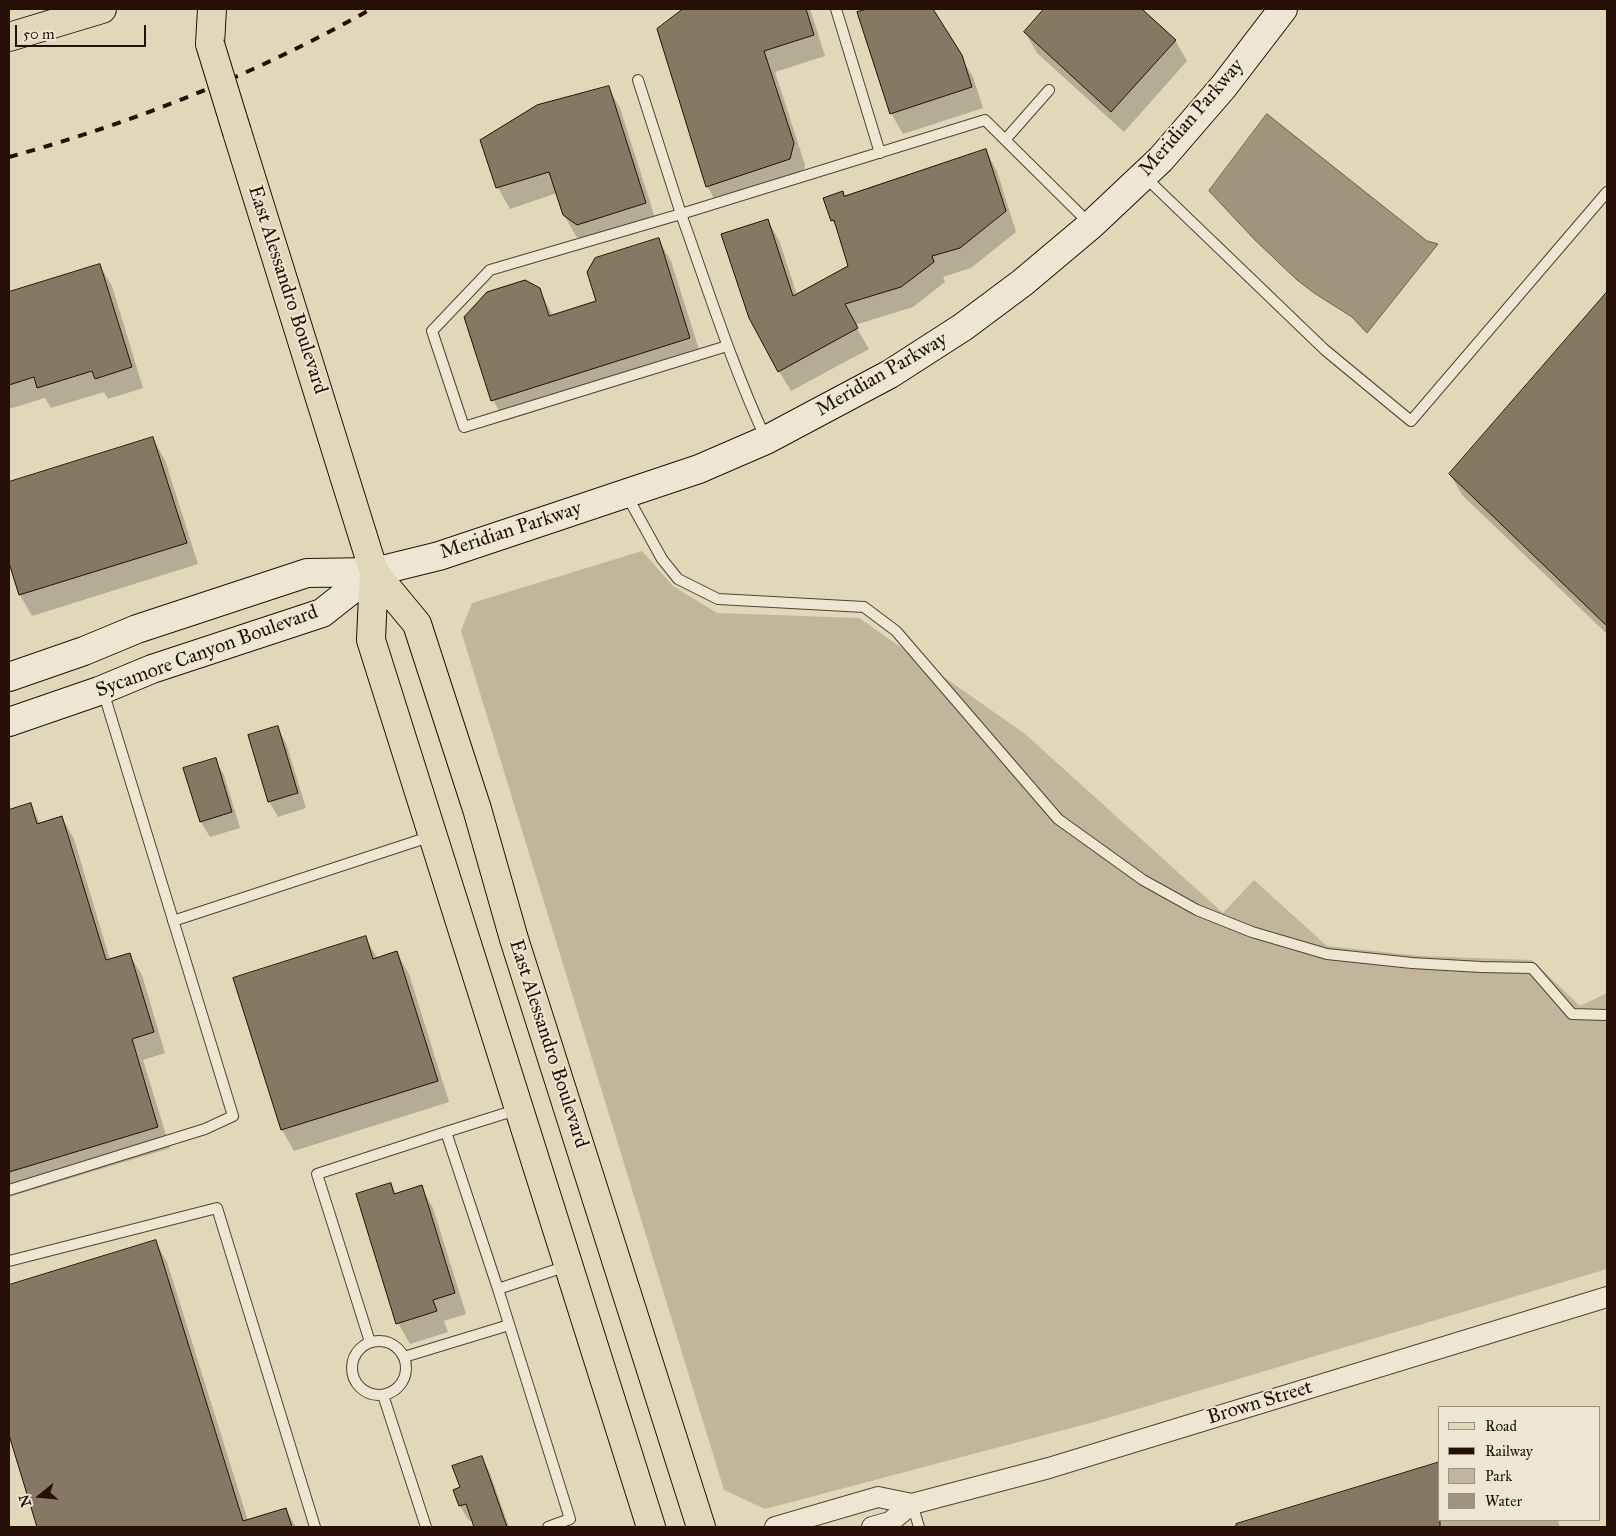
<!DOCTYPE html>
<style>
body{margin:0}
#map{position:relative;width:1616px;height:1536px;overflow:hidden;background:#e1d8b9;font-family:"IM FELL Great Primer",serif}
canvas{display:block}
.frame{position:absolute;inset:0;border:10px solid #260f06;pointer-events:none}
.legend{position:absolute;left:1438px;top:1406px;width:162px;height:115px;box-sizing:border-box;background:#ece6d2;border:1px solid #9d9080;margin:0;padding:6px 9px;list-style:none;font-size:15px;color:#260f06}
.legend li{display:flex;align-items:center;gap:10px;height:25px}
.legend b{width:25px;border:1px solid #9d9080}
.north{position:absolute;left:15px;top:1471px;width:50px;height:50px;-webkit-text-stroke:4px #ece6d2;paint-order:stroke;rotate:253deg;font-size:14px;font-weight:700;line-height:20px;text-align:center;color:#260f06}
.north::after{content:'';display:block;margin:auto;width:18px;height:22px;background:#260f06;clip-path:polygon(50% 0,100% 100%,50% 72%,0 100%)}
.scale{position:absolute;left:15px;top:25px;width:131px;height:22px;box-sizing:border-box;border:2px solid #260f06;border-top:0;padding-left:6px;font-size:15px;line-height:18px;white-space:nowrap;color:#260f06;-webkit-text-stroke:4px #ece6d2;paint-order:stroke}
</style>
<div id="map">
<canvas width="1616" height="1536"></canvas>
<div class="frame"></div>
<ul class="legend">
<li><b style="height:6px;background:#e1d8b9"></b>Road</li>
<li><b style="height:6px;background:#260f06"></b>Railway</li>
<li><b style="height:14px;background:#c1b69b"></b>Park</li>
<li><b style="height:14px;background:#a1947c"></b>Water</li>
</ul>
<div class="north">N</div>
<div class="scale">50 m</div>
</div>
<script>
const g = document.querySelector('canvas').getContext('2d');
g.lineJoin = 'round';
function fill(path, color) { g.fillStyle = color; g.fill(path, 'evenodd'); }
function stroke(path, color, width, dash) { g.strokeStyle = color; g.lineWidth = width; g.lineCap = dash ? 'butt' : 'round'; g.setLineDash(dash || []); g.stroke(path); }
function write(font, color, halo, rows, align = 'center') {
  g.font = font + ' "IM FELL Great Primer",serif'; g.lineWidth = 4; g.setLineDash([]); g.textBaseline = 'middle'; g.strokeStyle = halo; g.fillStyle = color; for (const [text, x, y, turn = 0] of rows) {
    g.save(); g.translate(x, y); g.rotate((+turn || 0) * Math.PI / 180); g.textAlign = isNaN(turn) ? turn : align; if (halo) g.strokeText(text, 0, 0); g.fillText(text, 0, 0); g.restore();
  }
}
fill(new Path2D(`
 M 642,551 L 673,586 L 717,613 L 859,618 L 1024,733 L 1223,913 L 1254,880 L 1327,946 L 1421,956 L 1532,960 L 1580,1006 L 1607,993 L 1607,1269 L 1094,1422 L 765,1509 L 724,1490 L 461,631 L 472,603 Z`), '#c1b69b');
const water = new Path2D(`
 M 1267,114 L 1427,241 L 1438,244 L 1367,333 L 1352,317 L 1314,293 L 1297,280 L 1255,240 L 1209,191 Z`);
fill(water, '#a1947c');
stroke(water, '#705f4d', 1);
fill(new Path2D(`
 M 685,9 L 810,9 L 825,56 L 775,72 L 805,165 L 802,180 L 719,207 L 707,186 L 658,29 Z
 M 872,9 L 932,9 L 973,77 L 983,108 L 903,134 L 891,113 L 858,13 Z
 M 1046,9 L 1140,9 L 1175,40 L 1187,61 L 1124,132 L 1037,53 L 1025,32 Z
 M 608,87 L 620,108 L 657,224 L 590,245 L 576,236 L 564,215 L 557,193 L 510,209 L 498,188 L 481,140 Z
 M 986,151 L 997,171 L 1016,232 L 971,268 L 943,277 L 945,282 L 913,307 L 855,325 L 869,349 L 791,391 L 779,371 L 767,220 L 779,240 L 797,295 L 850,266 L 839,233 L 832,220 L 843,193 L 845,197 Z
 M 659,240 L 671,261 L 702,359 L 505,421 L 493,400 L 539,289 L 553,316 L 598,302 Z
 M 100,266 L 112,286 L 143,388 L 108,399 L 104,392 L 51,408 L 45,398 L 9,409 L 9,294 Z
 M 1607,294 L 1607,634 L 1462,495 L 1450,474 Z
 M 153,439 L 165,460 L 198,564 L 32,616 L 20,595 L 9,559 L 9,484 Z
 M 277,727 L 286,743 L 306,808 L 278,817 L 269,801 Z
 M 215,760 L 224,775 L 240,828 L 210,837 L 201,822 Z
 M 30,805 L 41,824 L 62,818 L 74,839 L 110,960 L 129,954 L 142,975 L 165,1053 L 143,1060 L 170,1148 L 9,1197 L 9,811 Z
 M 365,938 L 378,959 L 397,953 L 409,974 L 449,1102 L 294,1151 L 282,1130 L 235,979 Z
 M 391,1184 L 396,1194 L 421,1187 L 433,1208 L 466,1314 L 444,1321 L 448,1332 L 410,1344 L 398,1323 Z
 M 155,1241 L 167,1262 L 248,1521 L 286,1510 L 296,1527 L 39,1527 L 9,1431 L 9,1287 Z
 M 481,1457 L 490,1473 L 509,1527 L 475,1527 L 472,1520 L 469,1521 L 460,1506 L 461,1488 Z
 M 1440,1463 L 1440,1520 L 1558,1520 L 1560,1527 L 1229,1527 Z`), '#0003');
const building = new Path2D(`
 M 683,9 L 806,9 L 814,35 L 764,51 L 794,143 L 790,159 L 706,187 L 657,29 Z
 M 868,9 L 933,9 L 962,55 L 972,87 L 890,114 L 857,12 Z
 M 1044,9 L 1142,9 L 1176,40 L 1111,112 L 1024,32 Z
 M 609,86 L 646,203 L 577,225 L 563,215 L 549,172 L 496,188 L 480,140 L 537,105 Z
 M 986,149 L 1006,211 L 960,248 L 932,256 L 934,262 L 901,287 L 845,304 L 858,328 L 778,372 L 749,318 L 721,234 L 768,219 L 793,296 L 848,266 L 834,220 L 831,221 L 823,198 L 843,191 L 844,196 Z
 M 659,238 L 690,338 L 491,401 L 464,317 L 487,292 L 525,280 L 540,288 L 549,316 L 596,301 L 587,272 L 595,258 Z
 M 100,264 L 132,367 L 95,379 L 92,371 L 37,388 L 34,377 L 9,385 L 9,292 Z
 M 1607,292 L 1607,626 L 1449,474 Z
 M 153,437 L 187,543 L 19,595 L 9,563 L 9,482 Z
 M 278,726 L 298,793 L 268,802 L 248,735 Z
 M 216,758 L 232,812 L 200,822 L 183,768 Z
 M 31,803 L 37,824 L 62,816 L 106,960 L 130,953 L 154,1032 L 132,1039 L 158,1127 L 9,1172 L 9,810 Z
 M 366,936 L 373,959 L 397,951 L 438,1081 L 281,1130 L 233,978 Z
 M 391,1183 L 394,1194 L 422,1185 L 455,1293 L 433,1300 L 437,1311 L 396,1324 L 356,1194 Z
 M 156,1240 L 243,1521 L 286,1508 L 292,1527 L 37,1527 L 9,1435 L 9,1285 Z
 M 482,1456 L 487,1470 L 507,1527 L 474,1527 L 466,1504 L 459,1506 L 453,1490 L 460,1487 L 452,1466 Z
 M 1440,1462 L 1440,1527 L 1236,1527 L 1236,1524 Z`);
fill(building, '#877863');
stroke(building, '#260f06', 1);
const lane = new Path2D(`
 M 836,9 L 880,153
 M 638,80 L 681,214 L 490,270 L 432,331 L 464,427 L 727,346
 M 1005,140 L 1049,90
 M 1144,176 L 1325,350 L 1411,421 L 1607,192
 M 766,439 C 732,366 708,289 681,214 L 985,120 L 1091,225
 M 626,494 L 662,559 L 678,579 L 718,599 L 864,607 L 896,631 L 1058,819 L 1143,880 L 1197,910 L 1252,932 L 1327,954 L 1412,963 L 1481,967 L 1532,968 L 1572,1014 L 1607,1015
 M 173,921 L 432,836
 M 9,1190 L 205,1129 L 233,1116 L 103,691
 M 9,1261 L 217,1208 L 315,1527
 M 498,1289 L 446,1132 L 519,1109
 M352 1368a27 27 0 1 1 54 0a27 27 0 1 1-54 0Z
 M 370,1342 L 317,1174 L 446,1132
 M 404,1357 L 509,1325
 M 383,1395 L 426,1527
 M 912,1504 L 919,1527
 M 548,1527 L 570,1519 L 498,1289 L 567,1266`);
const street = new Path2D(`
 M 775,1527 L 878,1497 L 912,1504
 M 872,1527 L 890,1522 L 912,1504 L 1049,1468 L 1607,1297`);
const secondary = new Path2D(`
 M 9,677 L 84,651 L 137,629 L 307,573 L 374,572 L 439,556 L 699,469 L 766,440 L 890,374 L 963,327 L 1022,283 L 1091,225 L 1161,159 L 1224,86 L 1283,9
 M 9,722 L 99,691 L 152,669 L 322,613 L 374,572`);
const primary = new Path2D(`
 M 237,132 L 374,572 L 371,640 L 651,1527
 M 374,572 L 417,624 L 477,809 L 514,939 L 701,1527`);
const highway = new Path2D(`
 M 9,37 L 102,9
 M 210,44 L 212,9`);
stroke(lane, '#554133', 12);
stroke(street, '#554133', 22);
stroke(secondary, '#260f06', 30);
stroke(primary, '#260f06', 30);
stroke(highway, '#260f06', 30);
stroke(lane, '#ece6d2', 10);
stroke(street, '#ece6d2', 20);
stroke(secondary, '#ece6d2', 28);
stroke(primary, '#e1d8b9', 28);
stroke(highway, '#e1d8b9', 28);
stroke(new Path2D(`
 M 9,157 C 136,122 256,74 371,9`), '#260f06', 4, [9, 9]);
const primaryBridge = new Path2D(`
 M 210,44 L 237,132`);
stroke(primaryBridge, '#260f06', 30, []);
stroke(primaryBridge, '#e1d8b9', 28);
write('20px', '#260f06', '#ece6d2', [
 ["Meridian Parkway",1192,118,-49],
 ["East Alessandro Boulevard",287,290,72],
 ["Meridian Parkway",882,375,-30],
 ["Meridian Parkway",511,531,-18],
 ["Sycamore Canyon Boulevard",207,652,-20],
 ["East Alessandro Boulevard",548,1044,72],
 ["Brown Street",1260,1403,-17]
]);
</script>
